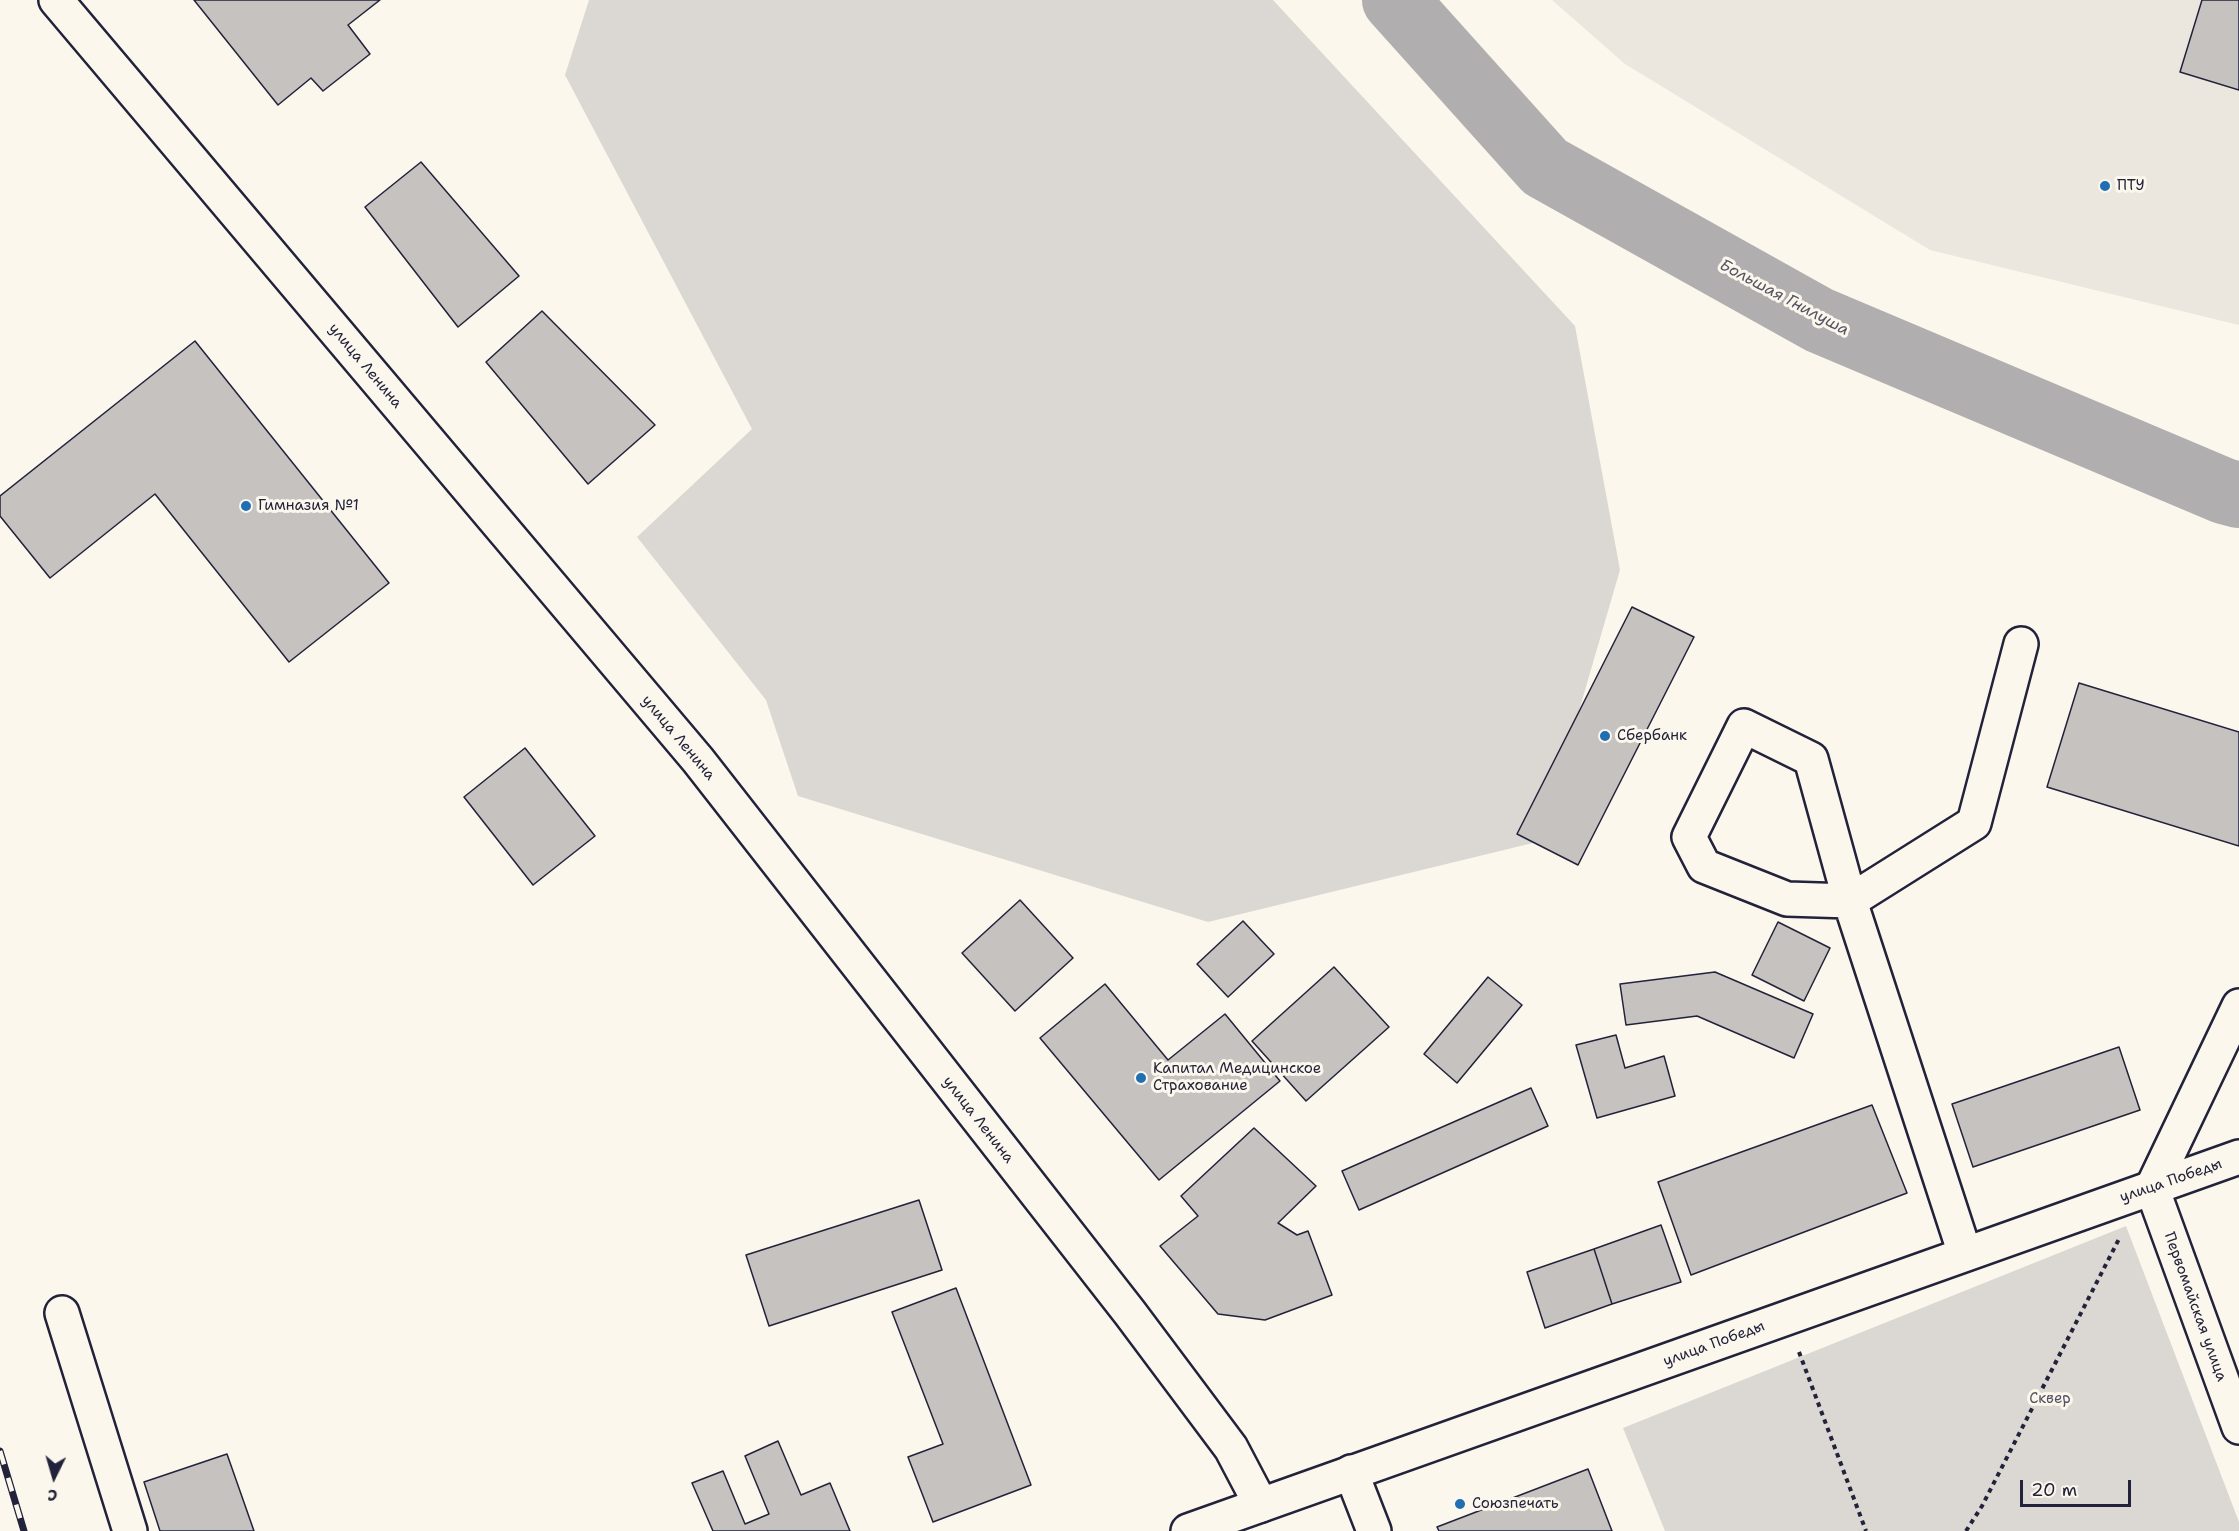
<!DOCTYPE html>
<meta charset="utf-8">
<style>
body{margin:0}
#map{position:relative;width:2239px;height:1531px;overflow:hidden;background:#fbf7ec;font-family:"Shantell Sans",sans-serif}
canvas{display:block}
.north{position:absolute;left:24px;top:1447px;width:60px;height:60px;-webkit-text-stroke:4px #fbf7ec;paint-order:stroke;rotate:185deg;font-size:16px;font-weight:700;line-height:24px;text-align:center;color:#22223b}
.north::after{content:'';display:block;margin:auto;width:21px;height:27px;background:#22223b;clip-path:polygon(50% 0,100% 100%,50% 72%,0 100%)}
.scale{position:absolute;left:2020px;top:1480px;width:111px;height:27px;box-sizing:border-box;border:3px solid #22223b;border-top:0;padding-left:8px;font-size:18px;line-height:21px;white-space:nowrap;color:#22223b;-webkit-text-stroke:4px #fbf7ec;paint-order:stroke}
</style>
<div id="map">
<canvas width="2239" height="1531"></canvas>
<div class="north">С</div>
<div class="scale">20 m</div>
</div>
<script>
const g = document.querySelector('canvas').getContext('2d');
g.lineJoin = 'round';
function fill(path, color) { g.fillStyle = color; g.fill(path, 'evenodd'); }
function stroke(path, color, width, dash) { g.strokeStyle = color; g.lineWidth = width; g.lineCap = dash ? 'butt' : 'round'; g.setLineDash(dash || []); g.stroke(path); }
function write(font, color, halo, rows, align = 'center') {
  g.font = font + ' "Shantell Sans",sans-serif'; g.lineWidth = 6; g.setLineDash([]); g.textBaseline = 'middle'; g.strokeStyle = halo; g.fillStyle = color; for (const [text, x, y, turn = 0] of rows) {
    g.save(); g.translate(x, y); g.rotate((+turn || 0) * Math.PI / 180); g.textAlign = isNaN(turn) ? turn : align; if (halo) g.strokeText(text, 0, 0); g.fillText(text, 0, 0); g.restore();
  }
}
fill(new Path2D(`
 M 1552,0 L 2239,0 L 2239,325 L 1930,250 L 1625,64 Z`), '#ebe7df');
fill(new Path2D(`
 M 589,0 L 1273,0 L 1575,326 L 1620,570 L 1541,841 L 1208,922 L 798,796 L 766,700 L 637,537 L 752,429 L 565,75 Z
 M 2126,1226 L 2239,1522 L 2239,1531 L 1665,1531 L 1623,1428 Z`), '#dbd8d3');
stroke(new Path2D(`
 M 1395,0 L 1545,167 L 1819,320 L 2224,491 L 2239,495`), '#b1aeb0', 66);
const building = new Path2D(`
 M 194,0 L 380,0 L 348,25 L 370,54 L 323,91 L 311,78 L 278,105 Z
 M 2202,0 L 2239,0 L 2239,90 L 2180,72 Z
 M 421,162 L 519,276 L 458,327 L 365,207 Z
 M 542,311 L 655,425 L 588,484 L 486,362 Z
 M 195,341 L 389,583 L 289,662 L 155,494 L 50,578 L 0,516 L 0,496 Z
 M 1632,607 L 1694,637 L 1578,865 L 1517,834 Z
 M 2079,683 L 2239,732 L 2239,846 L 2047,787 Z
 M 525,748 L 595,836 L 533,885 L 464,797 Z
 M 1020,900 L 1073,958 L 1015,1011 L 962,953 Z
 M 1243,921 L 1274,954 L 1228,997 L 1197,964 Z
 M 1778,922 L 1830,948 L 1804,1001 L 1752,975 Z
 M 1334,967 L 1389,1027 L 1306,1101 L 1252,1041 Z
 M 1715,972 L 1813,1014 L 1794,1058 L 1697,1016 L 1626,1025 L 1620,984 Z
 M 1488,977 L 1522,1005 L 1457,1083 L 1424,1054 Z
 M 1105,984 L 1168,1060 L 1225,1014 L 1280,1081 L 1159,1180 L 1040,1038 Z
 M 1616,1035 L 1625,1068 L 1664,1056 L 1675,1096 L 1597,1118 L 1576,1045 Z
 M 2119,1047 L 2140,1110 L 1973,1167 L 1952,1104 Z
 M 1531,1088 L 1548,1126 L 1359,1210 L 1342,1171 Z
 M 1872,1105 L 1907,1193 L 1691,1275 L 1658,1182 Z
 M 1254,1128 L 1316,1186 L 1278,1223 L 1297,1235 L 1308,1231 L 1332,1295 L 1265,1320 L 1218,1314 L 1160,1246 L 1198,1216 L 1181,1196 Z
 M 919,1200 L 942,1270 L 769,1326 L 746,1255 Z
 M 1661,1225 L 1681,1282 L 1612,1304 L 1594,1249 Z
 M 1594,1249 L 1612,1304 L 1545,1328 L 1527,1272 Z
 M 956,1288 L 1031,1485 L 933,1522 L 908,1457 L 943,1444 L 892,1312 Z
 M 778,1441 L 801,1495 L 830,1483 L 850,1531 L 713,1531 L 692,1483 L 723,1471 L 745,1524 L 769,1514 L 745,1456 Z
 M 227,1454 L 254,1531 L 160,1531 L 144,1482 Z
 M 1588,1469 L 1612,1531 L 1439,1531 L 1437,1527 Z`);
fill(building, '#c6c2c0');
stroke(building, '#22223b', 1.5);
const minor = new Path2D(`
 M 56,0 L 698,760 L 1130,1313 L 1231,1448 L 1261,1505
 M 2239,1006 L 2152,1188 L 2239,1427
 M 1965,1254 L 1850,901 L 1811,759 L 1744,726 L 1689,837 L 1704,866 L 1787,899 L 1850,901 L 1974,823 L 2021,644
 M 62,1313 L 130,1531
 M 1351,1472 L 1374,1531`);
const major = new Path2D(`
 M 1188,1531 L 2239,1157`);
stroke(minor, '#22223b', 38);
stroke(major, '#22223b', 38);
stroke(new Path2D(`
 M 1799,1352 L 1866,1531
 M 1966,1531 L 1982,1506 L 2120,1237`), '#22223b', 4, [4.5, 4.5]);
stroke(minor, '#fbf7ec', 33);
stroke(major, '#fbf7ec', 33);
const rail = new Path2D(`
 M 0,1451 L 24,1531`);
stroke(rail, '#22223b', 7);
stroke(rail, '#fbf7ec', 4.5, [14]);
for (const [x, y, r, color] of [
 [2105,186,6,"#1f6fb2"],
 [246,506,6,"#1f6fb2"],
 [1605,736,6,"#1f6fb2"],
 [1141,1078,6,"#1f6fb2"],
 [1460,1504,6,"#1f6fb2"]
]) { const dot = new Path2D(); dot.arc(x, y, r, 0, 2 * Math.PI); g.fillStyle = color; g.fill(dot); stroke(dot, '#fbf7ec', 2); }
write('15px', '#22223b', '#fbf7ec', [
 ["ПТУ",2117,186],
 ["Гимназия №1",258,506],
 ["Сбербанк",1617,736],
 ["Капитал Медицинское",1153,1069],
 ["Страхование",1153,1086],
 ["Союзпечать",1472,1504]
], 'left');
write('15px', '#22223b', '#fbf7ec', [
 ["улица Ленина",365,366,50],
 ["улица Ленина",678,738,50],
 ["улица Ленина",978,1120,52],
 ["улица Победы",2171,1181,-19],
 ["Первомайская улица",2195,1307,70],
 ["улица Победы",1714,1344,-20]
]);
write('15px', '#505061', '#fbf7ec', [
 ["Сквер",2050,1399]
]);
write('italic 16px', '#545364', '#fbf7ec', [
 ["Большая Гнилуша",1784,298,28]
]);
</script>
